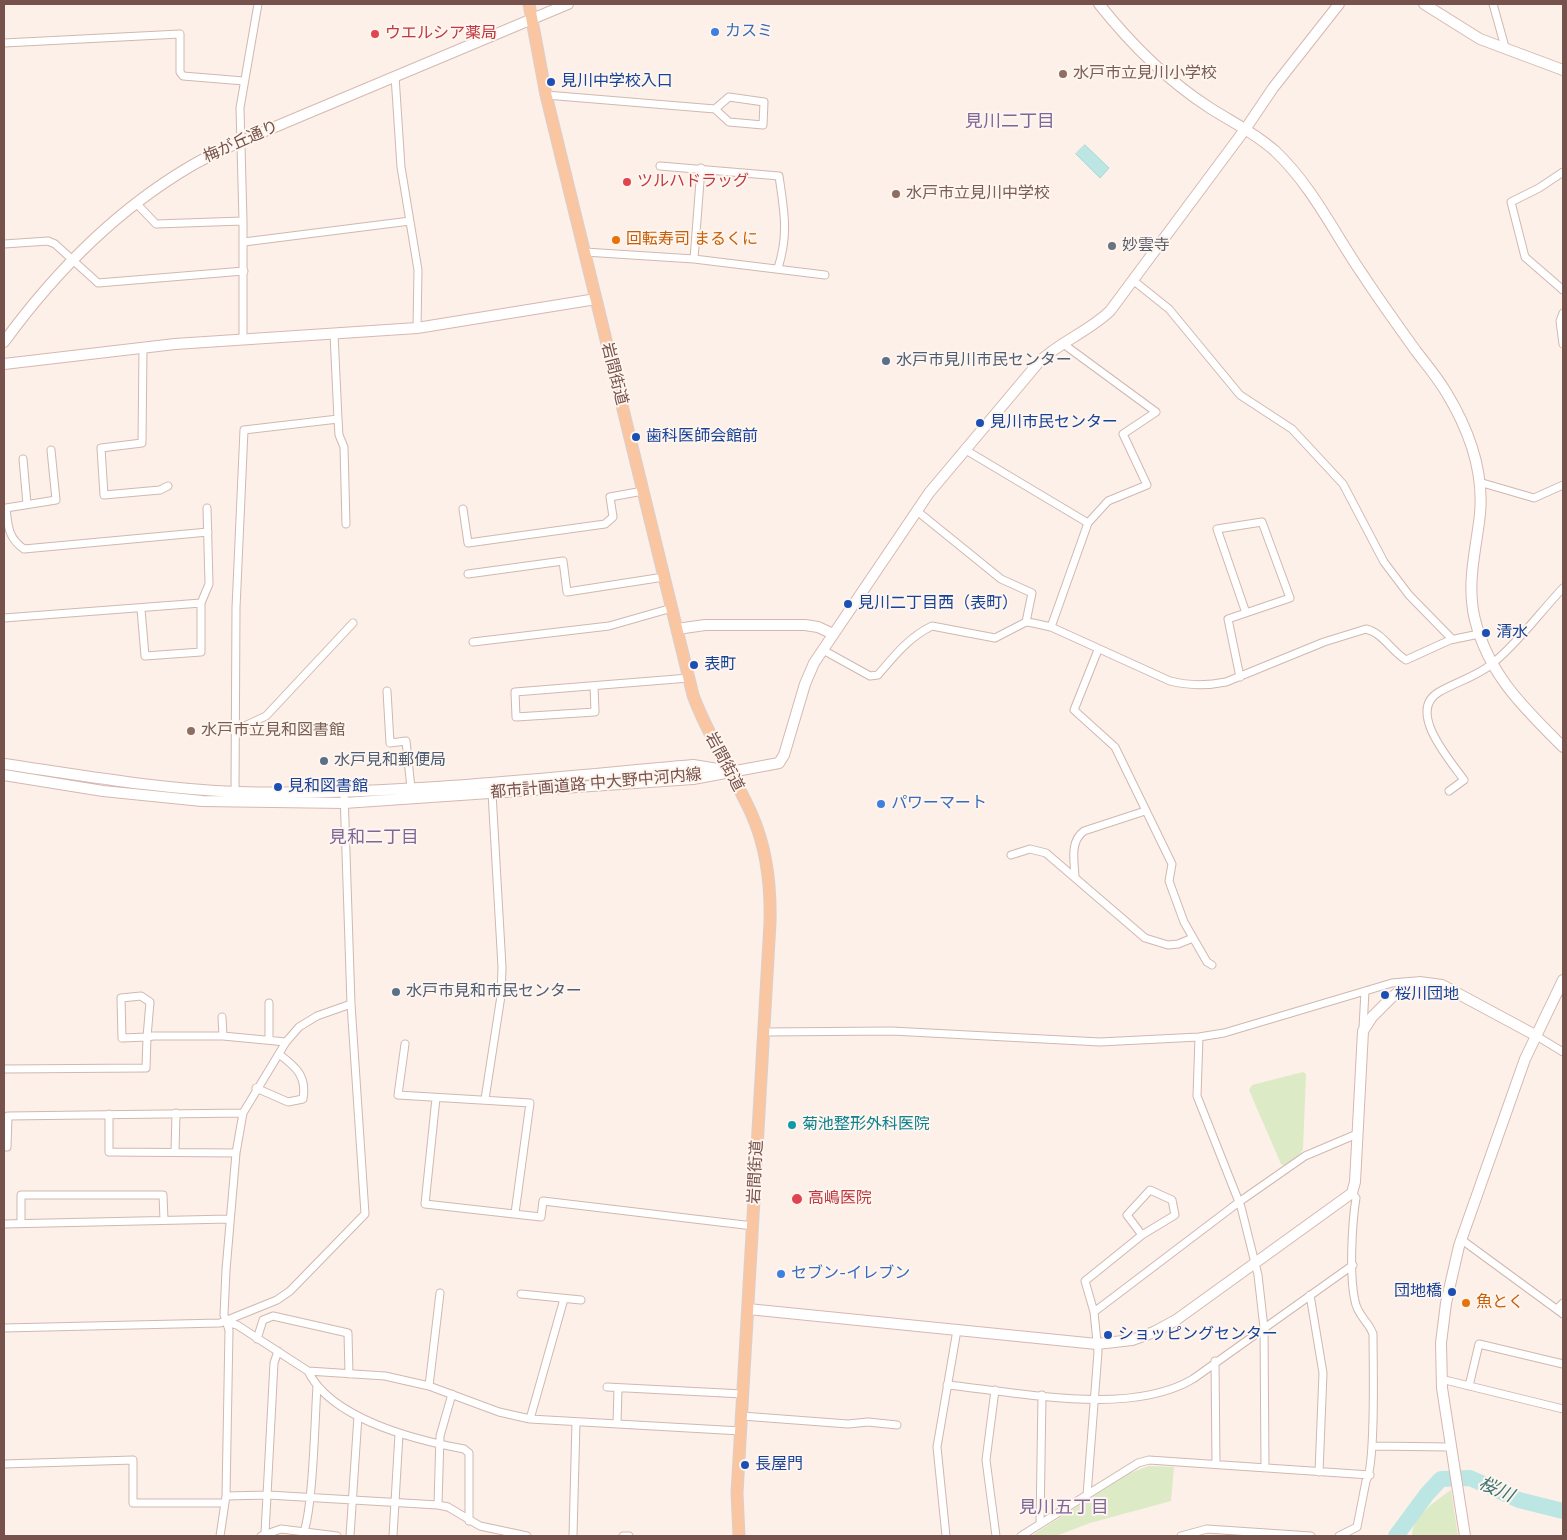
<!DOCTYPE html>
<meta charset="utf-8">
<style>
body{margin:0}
#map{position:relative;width:1567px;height:1540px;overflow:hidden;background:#fcf0e8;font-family:"Space Grotesk",sans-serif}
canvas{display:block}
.frame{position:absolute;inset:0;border:5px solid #77524c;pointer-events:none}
</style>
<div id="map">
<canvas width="1567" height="1540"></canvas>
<div class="frame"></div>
</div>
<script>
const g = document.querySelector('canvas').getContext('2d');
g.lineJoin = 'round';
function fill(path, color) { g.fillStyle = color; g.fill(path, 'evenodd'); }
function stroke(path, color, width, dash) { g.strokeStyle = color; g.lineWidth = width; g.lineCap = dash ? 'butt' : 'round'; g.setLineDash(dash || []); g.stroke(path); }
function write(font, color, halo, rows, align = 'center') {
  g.font = font + ' "Space Grotesk","Noto Sans JP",sans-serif'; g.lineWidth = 4; g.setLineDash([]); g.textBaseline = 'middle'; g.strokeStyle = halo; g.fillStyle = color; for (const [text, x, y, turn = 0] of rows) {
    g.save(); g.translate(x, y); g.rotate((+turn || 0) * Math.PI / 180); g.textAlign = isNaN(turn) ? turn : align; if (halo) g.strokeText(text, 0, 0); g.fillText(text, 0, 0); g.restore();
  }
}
fill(new Path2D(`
 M 1303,1072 L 1306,1074 L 1303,1149 L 1300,1154 L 1285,1166 L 1281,1164 L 1249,1090 L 1252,1085 Z
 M 1149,1466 L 1174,1467 L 1171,1501 L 1090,1523 L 1056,1536 L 1031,1536 L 1130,1473 Z
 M 1451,1490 L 1458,1536 L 1412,1536 C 1412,1516 1436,1501 1451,1490 Z`), '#ddeac6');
const water = new Path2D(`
 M 1085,145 L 1109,168 L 1100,178 L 1076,154 Z`);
fill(water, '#bce6e3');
stroke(water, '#a2d8d5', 1);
stroke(new Path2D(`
 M 1396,1536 L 1427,1494 L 1441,1479 L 1470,1478 L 1519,1500 L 1563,1511`), '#bce6e3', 16);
const street = new Path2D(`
 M 1493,4 L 1505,47
 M 4,43 L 180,34 L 180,72 L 183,76 L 244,81
 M 395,76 L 401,167 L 418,270 L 417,328
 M 546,95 L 715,109 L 729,122 L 763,125 L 764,102 L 729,97 L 715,109
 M 660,166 L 779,176 C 784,211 789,234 778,268
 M 1563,172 L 1539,188 L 1511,202 L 1525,257 L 1563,290
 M 136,203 L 156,224 L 243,221
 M 244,242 L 410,221
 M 4,244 L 48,241 L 55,244 L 98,283 L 244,271
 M 585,252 L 694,259 L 825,275
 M 694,259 L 701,168
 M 1134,281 L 1169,309 L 1240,395 L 1292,429 L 1343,484 L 1384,562 L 1409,595 L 1452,639
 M 1563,313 L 1560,321 L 1563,344
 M 334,334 L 338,419 L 339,435 L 344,447 L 346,524
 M 243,340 L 243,221 L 240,108 L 258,4
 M 143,348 L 142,443 L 101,448 L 104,495 L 160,490 L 168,486
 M 964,449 L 1088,523
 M 51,450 L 56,500 L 6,508 C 8,526 8,538 24,549 L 208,532
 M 23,459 L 27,504
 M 1479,482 L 1534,498 L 1563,485
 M 463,509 L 468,543 L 605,524 L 613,517 L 610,497 L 643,491
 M 917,511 L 1001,579 L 1032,593 L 1026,622
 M 468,574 L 563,561 L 567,592 L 664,577
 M 141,609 L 145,656 L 201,652 L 201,603 L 209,584 L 207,508
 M 4,618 L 201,603
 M 1051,627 L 1088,523 L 1108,501 L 1147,485 L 1123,434 L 1156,412 L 1062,343
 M 473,642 L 609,626 L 672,608
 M 823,650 L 870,676 L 878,675 C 894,656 909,637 932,626 L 995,638 L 1026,622 L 1033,623 L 1051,627 L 1170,681 C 1190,686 1206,686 1226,682 L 1324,642 L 1366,629 C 1383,633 1391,651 1406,660 L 1450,640 L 1479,634
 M 1098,650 L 1074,710 L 1115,747 L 1172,864 L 1169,881 L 1184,922 L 1207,962 L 1212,965
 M 1240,677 L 1228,619 L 1290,598 L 1262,522 L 1217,529 L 1246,613
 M 594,686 L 595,712 L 516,717 L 515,692 L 689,678
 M 387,691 L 390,743 L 406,741 L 411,788
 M 236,730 L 266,716 L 353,623
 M 1449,791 L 1464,780 C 1450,760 1406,711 1439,692 C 1456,682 1478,676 1493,663 C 1519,642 1540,612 1563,588
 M 235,792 L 236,608 L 244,430 L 338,419
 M 1011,855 L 1030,849 L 1046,853 L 1145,938 L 1168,945 L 1178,944 L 1193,938
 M 1075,876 C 1074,860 1070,841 1084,831 L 1145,811
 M 141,996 L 150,1002 L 147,1037 L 122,1038 L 121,998 Z
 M 222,1017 L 223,1036
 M 1363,1028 L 1365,991
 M 764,1032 L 892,1031 L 1100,1042 L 1199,1037 L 1224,1033 L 1392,983 L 1415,981
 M 1535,1035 L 1563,1052
 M 1199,1037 L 1197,1096 L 1241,1207 L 1258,1275 L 1264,1328 L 1265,1468
 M 269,1040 L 269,1003
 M 405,1044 L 398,1095 L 530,1103 L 515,1213
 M 4,1069 L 146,1068 L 147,1037 L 153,1036 L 223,1036 L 286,1042
 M 256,1088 L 288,1102 L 303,1099 C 307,1076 296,1067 279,1054
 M 436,1098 L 425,1204 L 541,1217 L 543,1201 L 753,1226
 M 485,1099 L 501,996 L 502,967 L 492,793
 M 109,1114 L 109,1152 L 236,1153
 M 4,1147 L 7,1147 L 8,1116 L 243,1113
 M 175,1151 L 176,1113
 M 21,1223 L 21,1195 L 163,1195 L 164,1220
 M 4,1224 L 229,1219
 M 1462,1240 L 1563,1314
 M 521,1294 L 581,1300
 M 1310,1295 L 1323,1373 L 1319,1472
 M 1557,1309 L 1563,1303
 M 1094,1312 L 1239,1202 L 1305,1156 L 1357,1134
 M 226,1322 L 237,1325 L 308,1371 L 385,1376 L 429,1386 L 499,1412 L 530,1419 L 741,1431
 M 4,1328 L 220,1323 L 277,1300 L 290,1291 L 365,1214 L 351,1004 L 344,792
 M 257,1339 L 263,1320 L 273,1316 L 348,1333 L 349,1374
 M 1215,1361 L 1216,1464
 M 308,1371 C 331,1419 416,1440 464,1449 L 469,1453 L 469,1521
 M 1441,1379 L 1563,1409
 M 947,1385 C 1019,1392 1129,1417 1193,1379 L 1353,1265
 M 429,1386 L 440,1293
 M 1469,1386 L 1479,1344 L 1563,1364
 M 607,1387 L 743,1394
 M 995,1390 L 986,1460 L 996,1536
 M 742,1416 L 848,1424 L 868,1422 L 897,1425
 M 530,1419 L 564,1299
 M 617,1424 L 618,1388
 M 1372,1446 L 1450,1447
 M 4,1464 L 133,1460 L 133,1503 L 223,1503
 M 1087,1495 L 1098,1352 L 1094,1312 L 1085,1281 L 1142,1235 L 1175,1215 L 1172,1200 L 1150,1190 L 1127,1215 L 1142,1235
 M 226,1496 L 268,1495 L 438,1505 L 448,1507 L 480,1526 L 527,1536
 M 438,1505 L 440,1436 L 452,1394
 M 1040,1524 L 1042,1395
 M 265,1533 L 274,1363 L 278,1351
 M 220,1536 L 226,1496 L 229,1330 L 224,1315 L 226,1270 L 236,1153 L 243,1113 L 286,1042 L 299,1027 L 317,1016 L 351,1004
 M 261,1536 L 281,1529 L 337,1536
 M 302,1536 C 313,1518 315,1414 317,1386
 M 350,1536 L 358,1416
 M 393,1536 L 399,1434
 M 573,1536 L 576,1422
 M 623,1536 L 629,1536
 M 946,1536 L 937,1447 L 957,1330
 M 1021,1536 L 1138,1463 L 1149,1460 L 1370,1475
 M 1181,1536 L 1207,1529 L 1311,1536
 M 1339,1536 L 1357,1527 L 1366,1481 C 1376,1466 1373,1359 1373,1334 C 1369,1322 1357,1315 1355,1301 C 1349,1276 1352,1223 1356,1198 L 1352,1193`);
const secondary = new Path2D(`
 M 1099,4 C 1130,43 1168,81 1210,108 C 1232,122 1255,133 1275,151 C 1313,187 1334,233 1363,275 C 1380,301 1398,326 1416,351 C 1426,364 1437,377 1446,392 C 1468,428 1484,471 1480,514 C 1476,551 1466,583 1475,620 C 1489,675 1524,708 1563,747
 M 1424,4 L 1480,39 L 1563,70
 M 4,342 C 55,272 116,210 191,166 C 206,157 223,150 239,142 L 568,4
 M 4,364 L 175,344 L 417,328 L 596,299
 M 677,629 L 705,625 L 805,625 L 818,627 L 833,634
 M 4,764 C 81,775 158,789 237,792 C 389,796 542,778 693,765 L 724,770
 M 4,775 L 103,791 L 202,801 L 344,803 L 693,779 L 779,763 L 784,755 L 805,684 L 814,663 L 929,493 L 1039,362 C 1061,341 1088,332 1110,311 L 1246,128 L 1273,88 L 1339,4
 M 748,1309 L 1097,1344 L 1132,1340 L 1154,1332 L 1176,1320 L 1352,1193 L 1355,1182 L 1363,1031 L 1372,1017 L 1391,998 L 1403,988 L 1419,982 L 1442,985 L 1535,1035
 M 1465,1536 L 1442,1388 L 1441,1343 L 1446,1303 L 1459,1246 L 1525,1059 L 1563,980`);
const primary = new Path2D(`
 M 529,4 L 546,95 L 693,695 C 708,737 734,774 752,815 C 767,849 771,885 770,923 L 737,1493 L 739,1536`);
stroke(street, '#d1b8b0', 9);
stroke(secondary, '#d6b8b0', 12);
stroke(primary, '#d9cfcd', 13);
stroke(street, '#fff', 7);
stroke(secondary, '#fff', 10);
stroke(primary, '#fac6a2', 11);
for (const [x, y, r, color] of [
 [715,32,5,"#3f7fe0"],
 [375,34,5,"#e0444e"],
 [1063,74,5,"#8d6e63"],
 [551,82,5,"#1a4fb4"],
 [627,182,5,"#e0444e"],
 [896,194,5,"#8d6e63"],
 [616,240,5,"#e8710a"],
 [1112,246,5,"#6b7280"],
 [886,361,5,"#5c6f8a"],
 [980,423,5,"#1a4fb4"],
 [636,437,5,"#1a4fb4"],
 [848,604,5,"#1a4fb4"],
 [1486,633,5,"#1a4fb4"],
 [694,665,5,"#1a4fb4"],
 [191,731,5,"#8d6e63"],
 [324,761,5,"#5c6f8a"],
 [278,787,5,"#1a4fb4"],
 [881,804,5,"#3f7fe0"],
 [396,992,5,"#5c6f8a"],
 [1385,995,5,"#1a4fb4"],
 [792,1125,5,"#0f9aa8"],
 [797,1199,6,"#e0444e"],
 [781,1274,5,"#3f7fe0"],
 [1452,1292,5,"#1a4fb4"],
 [1466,1303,5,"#e8710a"],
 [1108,1335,5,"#1a4fb4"],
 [745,1465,5,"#1a4fb4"]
]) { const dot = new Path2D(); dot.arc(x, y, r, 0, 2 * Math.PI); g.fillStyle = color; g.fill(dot); stroke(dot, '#fff5ef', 2); }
write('16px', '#366cbe', '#fff5ef', [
 ["カスミ",725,32],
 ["パワーマート",891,804],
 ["セブン-イレブン",791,1274]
], 'left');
write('16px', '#be3a42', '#fff5ef', [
 ["ウエルシア薬局",385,34],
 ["ツルハドラッグ",637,182],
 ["高嶋医院",808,1199]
], 'left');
write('16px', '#785e54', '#fff5ef', [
 ["水戸市立見川小学校",1073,74],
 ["水戸市立見川中学校",906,194],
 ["水戸市立見和図書館",201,731]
], 'left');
write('16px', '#164399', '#fff5ef', [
 ["見川中学校入口",561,82],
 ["見川市民センター",990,423],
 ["歯科医師会館前",646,437],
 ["見川二丁目西（表町）",858,604],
 ["清水",1496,633],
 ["表町",704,665],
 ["見和図書館",288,787],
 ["桜川団地",1395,995],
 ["団地橋",1442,1292,"right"],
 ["ショッピングセンター",1118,1335],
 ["長屋門",755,1465]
], 'left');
write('16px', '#77524c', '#fff5ef', [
 ["梅が丘通り",241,142,-24],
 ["岩間街道",614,374,76],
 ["岩間街道",724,762,62],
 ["都市計画道路 中大野中河内線",596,784,-5],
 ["岩間街道",756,1172,-87]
]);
write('16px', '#c56008', '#fff5ef', [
 ["回転寿司 まるくに",626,240],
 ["魚とく",1476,1303]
], 'left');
write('16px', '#5b616d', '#fff5ef', [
 ["妙雲寺",1122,246]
], 'left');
write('16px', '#4e5e75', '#fff5ef', [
 ["水戸市見川市民センター",896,361],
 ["水戸見和郵便局",334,761],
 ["水戸市見和市民センター",406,992]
], 'left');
write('16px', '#0d838f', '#fff5ef', [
 ["菊池整形外科医院",802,1125]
], 'left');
write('18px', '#7e689a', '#fff5ef', [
 ["見川二丁目",1010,122],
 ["見和二丁目",374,838],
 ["見川五丁目",1064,1508]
]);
write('italic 18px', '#3c7472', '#fff5ef', [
 ["桜川",1496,1490,24]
]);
</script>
